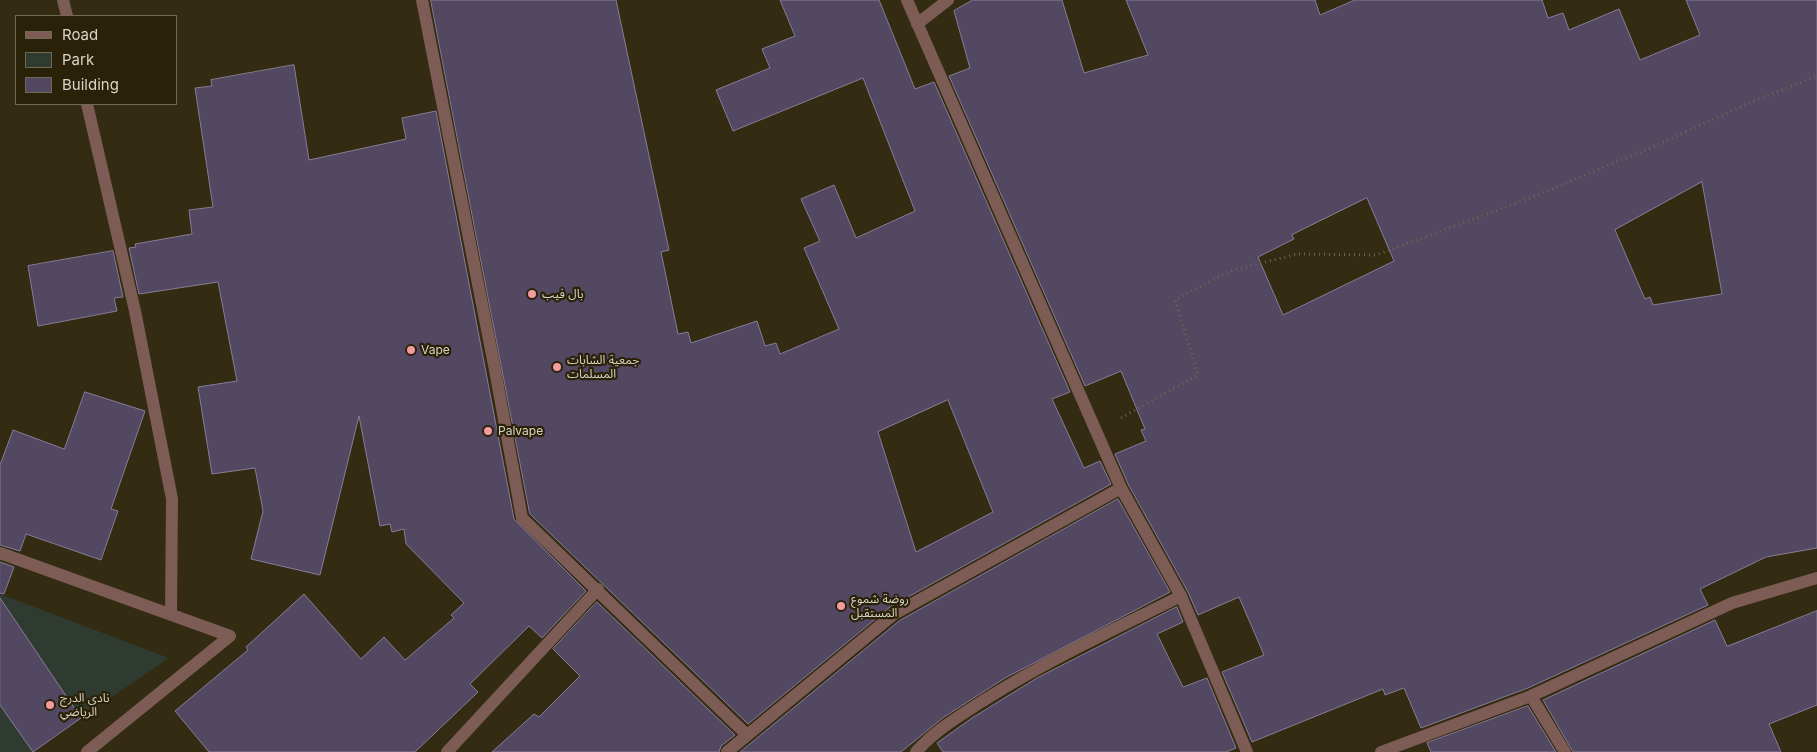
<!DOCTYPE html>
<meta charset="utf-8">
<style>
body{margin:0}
#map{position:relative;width:1817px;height:752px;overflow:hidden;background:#332c12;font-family:Inter,sans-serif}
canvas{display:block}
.legend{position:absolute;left:15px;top:15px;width:162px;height:90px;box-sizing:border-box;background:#2a2208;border:1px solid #706954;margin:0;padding:6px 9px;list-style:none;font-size:15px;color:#d8d4c5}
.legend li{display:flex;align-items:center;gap:10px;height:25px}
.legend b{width:25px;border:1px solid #706954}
</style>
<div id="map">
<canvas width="1817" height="752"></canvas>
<ul class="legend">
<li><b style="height:6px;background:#7e5c56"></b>Road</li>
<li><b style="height:14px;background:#2f3b30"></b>Park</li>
<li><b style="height:14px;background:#534861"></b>Building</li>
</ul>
</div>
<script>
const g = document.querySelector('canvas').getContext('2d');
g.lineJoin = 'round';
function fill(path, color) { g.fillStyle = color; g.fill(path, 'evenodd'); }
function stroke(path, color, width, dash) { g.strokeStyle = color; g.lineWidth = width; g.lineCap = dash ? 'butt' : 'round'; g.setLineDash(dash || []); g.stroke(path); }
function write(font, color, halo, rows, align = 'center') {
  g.font = font + ' Inter,"Noto Sans Arabic",sans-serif'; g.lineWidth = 4.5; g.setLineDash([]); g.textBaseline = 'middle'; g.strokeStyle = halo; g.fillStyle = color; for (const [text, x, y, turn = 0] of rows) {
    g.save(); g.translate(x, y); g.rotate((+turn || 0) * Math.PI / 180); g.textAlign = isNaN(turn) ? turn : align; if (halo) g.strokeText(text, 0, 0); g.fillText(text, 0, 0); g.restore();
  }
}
fill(new Path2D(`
 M 0,594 L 169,658 L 31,752 L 0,752 Z`), '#2f3b30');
const building = new Path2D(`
 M 431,0 L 616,0 L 669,250 L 661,252 L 678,334 L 688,332 L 691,343 L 757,321 L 765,346 L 776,343 L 780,354 L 839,329 L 804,248 L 820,241 L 801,199 L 834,185 L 856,238 L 915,211 L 863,78 L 733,131 L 716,90 L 770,68 L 762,49 L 795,36 L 780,0 L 879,0 L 915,89 L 934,82 L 1070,392 L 1052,399 L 1084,468 L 1100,461 L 1111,484 L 890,607 L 748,724 L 530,514 ZM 948,400 L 993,512 L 916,552 L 878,432 Z
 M 973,0 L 1062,0 L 1084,73 L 1148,55 L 1126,0 L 1315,0 L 1320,15 L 1355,0 L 1542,0 L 1548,18 L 1563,13 L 1569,30 L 1619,9 L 1640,60 L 1700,35 L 1686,0 L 1817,0 L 1817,548 L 1766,557 L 1700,589 L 1708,605 L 1528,688 L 1421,728 L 1404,688 L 1385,695 L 1383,689 L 1252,742 L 1222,672 L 1264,655 L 1239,597 L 1198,615 L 1188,592 L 1128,484 L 1115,454 L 1146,441 L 1141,430 L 1145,429 L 1121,371 L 1085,386 L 949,76 L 970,68 L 954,11 ZM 1702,182 L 1722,294 L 1653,305 L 1650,297 L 1645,299 L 1615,230 ZM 1367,198 L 1394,261 L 1283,315 L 1258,257 L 1294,239 L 1292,235 Z
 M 294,65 L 309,160 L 406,139 L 402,118 L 436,111 L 514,519 L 586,591 L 542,638 L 529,626 L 470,684 L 478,692 L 415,752 L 209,752 L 175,711 L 248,650 L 246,647 L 304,594 L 361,659 L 384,637 L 405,660 L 454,618 L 451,615 L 464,603 L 406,544 L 404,529 L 392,532 L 390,524 L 380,526 L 359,416 L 320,575 L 251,559 L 263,511 L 255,468 L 212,474 L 198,387 L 237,381 L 218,282 L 139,294 L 129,248 L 136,247 L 135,244 L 192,234 L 189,210 L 213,207 L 195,88 L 212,86 L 211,80 Z
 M 113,251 L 123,297 L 114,298 L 117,311 L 38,326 L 28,266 Z
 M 85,392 L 145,411 L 111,509 L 118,511 L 101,560 L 26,534 L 20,551 L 0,545 L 0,465 L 13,430 L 64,449 Z
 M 1118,499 L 1170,592 L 1005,678 L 944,717 L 901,752 L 740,752 L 899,621 Z
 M 0,562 L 14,567 L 4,594 L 0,593 Z
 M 0,598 L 81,718 L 33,752 L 0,705 Z
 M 597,602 L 735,735 L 721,746 L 719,752 L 492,752 L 534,714 L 539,717 L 580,676 L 553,649 Z
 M 1177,607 L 1183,622 L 1157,634 L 1183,687 L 1207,678 L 1236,748 L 1226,752 L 943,752 L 937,743 L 972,718 L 1037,678 Z
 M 1817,611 L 1817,705 L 1769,724 L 1781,752 L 1573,752 L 1543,700 L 1715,620 L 1727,646 Z
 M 1528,706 L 1556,752 L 1431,752 L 1427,743 Z`);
fill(building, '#534861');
stroke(building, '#887c97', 1);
stroke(new Path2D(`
 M 1121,418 L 1198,375 L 1175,300 L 1230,271 L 1297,254 L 1376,255 L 1525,200 L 1650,148 L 1754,101 L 1817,76`), '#6d6751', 3, [1, 4]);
stroke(new Path2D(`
 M 917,24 L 948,0
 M 916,752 C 935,730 961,715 986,699 C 1048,660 1115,629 1181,596`), '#7e5c56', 12);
stroke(new Path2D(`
 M 63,0 L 67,16
 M 422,0 L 495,370 L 522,518 L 747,735
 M 907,0 L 1121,488 L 1181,596 L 1247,752
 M 87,104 L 135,311 L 172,499 L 171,615
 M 0,553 L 230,636 L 87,752
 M 1531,696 L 1732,603 L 1817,578
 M 447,752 L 598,589
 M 727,752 L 894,614 L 1121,488
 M 1381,752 L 1531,696 L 1565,752`), '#7e5c56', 12);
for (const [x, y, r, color] of [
 [532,294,5,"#f49b9f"],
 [411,350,5,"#f49b9f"],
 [557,367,5,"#f49b9f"],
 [488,431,5,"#f49b9f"],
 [841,606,5,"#f49b9f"],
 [50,705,5,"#f49b9f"]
]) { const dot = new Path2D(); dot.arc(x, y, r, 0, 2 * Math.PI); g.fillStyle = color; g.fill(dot); stroke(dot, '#2a2208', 2); }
write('12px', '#d8d4c5', '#2a2208', [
 ["بال فيب",542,294],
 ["Vape",421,350],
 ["جمعية الشابات",567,360],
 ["المسلمات",567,374],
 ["Palvape",498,431],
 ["روضة شموع",851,599],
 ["المستقبل",851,613],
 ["نادي الدرج",60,698],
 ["الرياضي",60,712]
], 'left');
</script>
